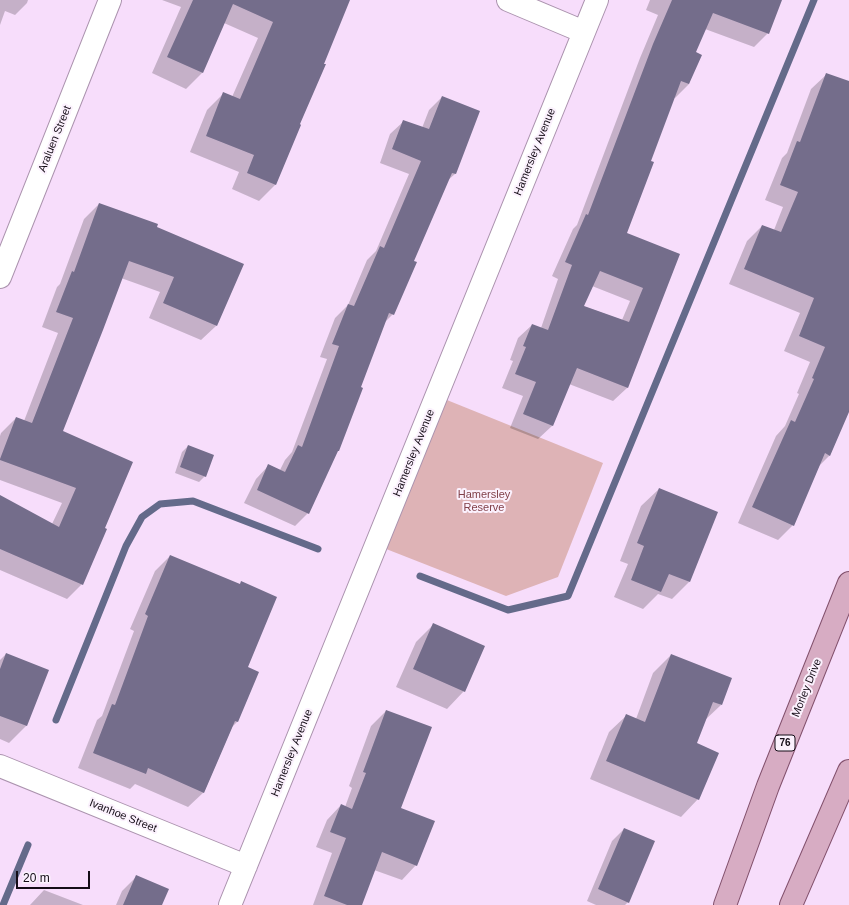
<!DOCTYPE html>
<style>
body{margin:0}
#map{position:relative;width:849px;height:905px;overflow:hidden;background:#f7ddfb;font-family:Helvetica,sans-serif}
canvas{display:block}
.scale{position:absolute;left:16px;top:871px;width:74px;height:18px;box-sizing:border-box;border:2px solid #140c16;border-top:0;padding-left:5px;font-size:12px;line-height:14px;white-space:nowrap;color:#140c16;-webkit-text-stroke:3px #fbf1fd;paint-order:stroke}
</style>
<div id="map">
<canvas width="849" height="905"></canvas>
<div class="scale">20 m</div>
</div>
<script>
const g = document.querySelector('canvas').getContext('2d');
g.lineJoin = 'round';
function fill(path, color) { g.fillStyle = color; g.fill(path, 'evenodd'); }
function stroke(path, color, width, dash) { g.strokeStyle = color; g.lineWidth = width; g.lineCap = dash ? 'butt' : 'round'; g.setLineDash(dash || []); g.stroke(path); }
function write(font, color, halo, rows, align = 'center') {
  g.font = font + ' Helvetica,sans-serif'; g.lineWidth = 4; g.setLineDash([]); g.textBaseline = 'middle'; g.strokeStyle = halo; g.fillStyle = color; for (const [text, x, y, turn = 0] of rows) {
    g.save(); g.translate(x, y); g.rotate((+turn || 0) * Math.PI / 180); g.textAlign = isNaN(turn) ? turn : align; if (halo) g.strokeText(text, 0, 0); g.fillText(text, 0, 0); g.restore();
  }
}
fill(new Path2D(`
 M 437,396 L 603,463 L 558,577 L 506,596 L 376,545 Z`), '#deb3b6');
fill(new Path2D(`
 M 0,0 L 28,0 L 27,3 L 15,15 L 5,11 L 0,25 Z
 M 162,0 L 345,0 L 299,125 L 275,185 L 259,201 L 232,189 L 239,172 L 190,152 L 207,110 L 223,94 L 232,97 L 258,38 L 224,23 L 202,73 L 186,89 L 152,73 L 181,7 Z
 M 650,0 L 781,0 L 768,33 L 754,47 L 705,29 L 695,53 L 689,84 L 675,98 L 674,97 L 650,162 L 626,234 L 679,254 L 627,388 L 613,401 L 569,384 L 552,426 L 538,439 L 510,428 L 523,396 L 502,388 L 513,361 L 510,360 L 518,338 L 532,325 L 541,328 L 558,279 L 552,276 L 573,229 L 577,225 L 640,58 L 658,15 L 646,10 ZM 592,286 L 630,301 L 622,320 L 583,306 Z
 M 827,74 L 849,82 L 849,410 L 830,455 L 819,466 L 793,525 L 778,540 L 738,523 L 776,436 L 785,426 L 799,394 L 797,393 L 810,362 L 784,351 L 800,313 L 729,284 L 747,241 L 762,226 L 774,230 L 783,207 L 765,200 L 782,158 L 787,153 L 811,89 Z
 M 442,97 L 455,174 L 447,181 L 413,261 L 393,314 L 384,323 L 359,388 L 308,513 L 295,526 L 244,503 L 256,479 L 269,465 L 280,470 L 285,460 L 292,452 L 327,359 L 320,357 L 335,318 L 348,305 L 367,260 L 376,251 L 409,174 L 380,163 L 390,134 L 404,121 L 422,128 L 429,110 Z
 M 99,204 L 156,228 L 216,326 L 201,340 L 149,318 L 160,292 L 121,278 L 62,432 L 103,529 L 82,584 L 67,599 L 0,570 L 0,497 L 52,524 L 62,503 L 0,480 L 0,436 L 1,433 L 16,418 L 24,421 L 58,333 L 42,327 L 57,287 L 60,284 L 84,219 Z
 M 188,446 L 205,476 L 199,482 L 175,473 L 182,452 Z
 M 659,489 L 689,582 L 672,599 L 658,594 L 643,609 L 614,597 L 628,564 L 620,561 L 641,506 Z
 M 170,556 L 239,585 L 241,583 L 246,668 L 237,722 L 232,727 L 204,792 L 188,807 L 135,784 L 130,789 L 78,768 L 97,720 L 102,716 L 134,631 L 130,629 L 155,571 Z
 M 433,625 L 464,691 L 447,709 L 396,687 L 416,642 Z
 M 6,654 L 27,725 L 9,743 L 0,739 L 0,660 Z
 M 671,655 L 721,705 L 704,721 L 696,744 L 698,799 L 681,817 L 590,779 L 609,732 L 627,715 L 636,719 L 653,673 Z
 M 386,711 L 400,808 L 416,865 L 402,880 L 374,870 L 361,905 L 313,905 L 332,853 L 316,847 L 327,820 L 341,805 L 345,807 L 352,788 L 349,786 L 371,726 Z
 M 624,829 L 628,902 L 625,905 L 596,905 L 587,901 L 612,841 Z
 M 136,877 L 161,905 L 116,905 L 122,891 Z
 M 44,890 L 83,905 L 30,905 Z`), '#0003');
stroke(new Path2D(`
 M 420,576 L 508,610 L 568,596 L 814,0
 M 56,720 L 126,546 L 142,517 L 160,504 L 193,501 L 318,549
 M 3,905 L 28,845`), '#646a8a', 7);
fill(new Path2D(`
 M 193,0 L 350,0 L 324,64 L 326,64 L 300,124 L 301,125 L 276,185 L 247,173 L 254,155 L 206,136 L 223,92 L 240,99 L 273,22 L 233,4 L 203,73 L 167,57 Z
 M 672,0 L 782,0 L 769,34 L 713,13 L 696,52 L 702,55 L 689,84 L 681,81 L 651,161 L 654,162 L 627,233 L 680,254 L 628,388 L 577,368 L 553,426 L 523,414 L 536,382 L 515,374 L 526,347 L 523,346 L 532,324 L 548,330 L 572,265 L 565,262 L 586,214 L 588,215 L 653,44 ZM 600,271 L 643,288 L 629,322 L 584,306 Z
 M 826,73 L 849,81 L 849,412 L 830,456 L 825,453 L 794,526 L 752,507 L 791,420 L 795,422 L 814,379 L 812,378 L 825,347 L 799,336 L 814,298 L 744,269 L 762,225 L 781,232 L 798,192 L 780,185 L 797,141 L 800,142 Z
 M 442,96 L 480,111 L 456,174 L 452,173 L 414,261 L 417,262 L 394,315 L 389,313 L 361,387 L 363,388 L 339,451 L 338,451 L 309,514 L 257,490 L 268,464 L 285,472 L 298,445 L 302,447 L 339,346 L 332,344 L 348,304 L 354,306 L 380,246 L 384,248 L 421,161 L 392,149 L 403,120 L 429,129 Z
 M 99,203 L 158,224 L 157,227 L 244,264 L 217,326 L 163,303 L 174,277 L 129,261 L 103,330 L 63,431 L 133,462 L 105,528 L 107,529 L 83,585 L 0,549 L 0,495 L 59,527 L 76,488 L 0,460 L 0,459 L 16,417 L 32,423 L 73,318 L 56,312 L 72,271 L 74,272 Z
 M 188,445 L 214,455 L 206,477 L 180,467 Z
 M 659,488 L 718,512 L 690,582 L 669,574 L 661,592 L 631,580 L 644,546 L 637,543 Z
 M 170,555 L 240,584 L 241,581 L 277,597 L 248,667 L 259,672 L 238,722 L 235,721 L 204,793 L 148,768 L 146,774 L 93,753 L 112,704 L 115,705 L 148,616 L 145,614 Z
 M 433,623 L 485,646 L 465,692 L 413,669 Z
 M 6,653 L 49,670 L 27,726 L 0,716 L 0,669 Z
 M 671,654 L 732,678 L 722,705 L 713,702 L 697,743 L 719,753 L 699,800 L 606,761 L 626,714 L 645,722 Z
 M 386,710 L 432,727 L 401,808 L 435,821 L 417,866 L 382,852 L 362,905 L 347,905 L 324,896 L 346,838 L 330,832 L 341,804 L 352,809 L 366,773 L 363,772 Z
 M 624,828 L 655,841 L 629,903 L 598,889 Z
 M 136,875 L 169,889 L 162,905 L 123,905 Z`), '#746d8b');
const minor = new Path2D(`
 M 508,0 L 584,32
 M 0,277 L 110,0
 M 0,766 L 246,866
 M 230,905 L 597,0`);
const major = new Path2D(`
 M 725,905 L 768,786 L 849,583
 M 791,905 L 849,771`);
stroke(minor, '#ab93ae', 24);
stroke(major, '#82506c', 24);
stroke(minor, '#fff', 22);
stroke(major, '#d7acc3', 22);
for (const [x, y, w] of [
 [785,743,20]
]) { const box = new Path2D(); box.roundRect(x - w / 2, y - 8, w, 16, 3); g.fillStyle = '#fbf1fd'; g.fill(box); stroke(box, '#140c16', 1); }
write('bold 10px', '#140c16', null, [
 ["76",785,743]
]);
write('11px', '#140c16', '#fbf1fd', [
 ["Araluen Street",55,139,-68],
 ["Hamersley Avenue",535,152,-68],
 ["Hamersley Avenue",414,453,-68],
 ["Morley Drive",807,688,-68],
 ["Hamersley Avenue",292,753,-68],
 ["Ivanhoe Street",123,816,22]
]);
write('11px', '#813f48', '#fbf1fd', [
 ["Hamersley",484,495],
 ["Reserve",484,508]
]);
</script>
